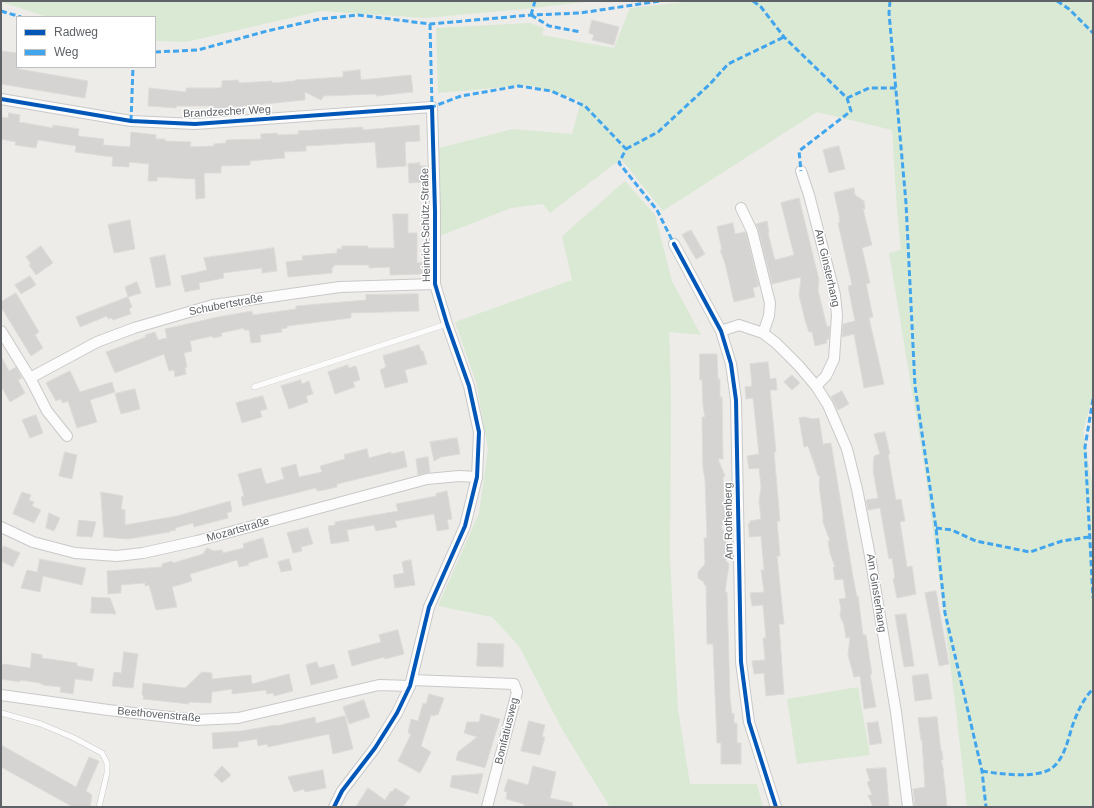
<!DOCTYPE html>
<meta charset="utf-8">
<style>
body{margin:0}
#map{position:relative;width:1094px;height:808px;overflow:hidden;background:#eeece8;font-family:Arial,sans-serif}
canvas{display:block}
.frame{position:absolute;inset:0;border:2px solid #5e6266;pointer-events:none}
.legend{position:absolute;left:16px;top:16px;width:140px;height:52px;box-sizing:border-box;background:#fff;border:1px solid #bfc0c2;margin:0;padding:5px 7px;list-style:none;font-size:12px;color:#5e6266}
.legend li{display:flex;align-items:center;gap:8px;height:20px}
.legend b{width:20px;border:1px solid #bfc0c2}
</style>
<div id="map">
<canvas width="1094" height="808"></canvas>
<div class="frame"></div>
<ul class="legend">
<li><b style="height:5px;background:#0057b8"></b>Radweg</li>
<li><b style="height:5px;background:#41a5ee"></b>Weg</li>
</ul>
</div>
<script>
const g = document.querySelector('canvas').getContext('2d');
g.lineJoin = 'round';
function fill(path, color) { g.fillStyle = color; g.fill(path, 'evenodd'); }
function stroke(path, color, width, dash) { g.strokeStyle = color; g.lineWidth = width; g.lineCap = dash ? 'butt' : 'round'; g.setLineDash(dash || []); g.stroke(path); }
function write(font, color, halo, rows, align = 'center') {
  g.font = font + ' Arial,sans-serif'; g.lineWidth = 3; g.setLineDash([]); g.textBaseline = 'middle'; g.strokeStyle = halo; g.fillStyle = color; for (const [text, x, y, turn = 0] of rows) {
    g.save(); g.translate(x, y); g.rotate((+turn || 0) * Math.PI / 180); g.textAlign = isNaN(turn) ? turn : align; if (halo) g.strokeText(text, 0, 0); g.fillText(text, 0, 0); g.restore();
  }
}
fill(new Path2D(`
 M 1,1 L 594,1 L 524,9 L 425,18 L 321,11 L 186,42 L 155,41 L 155,17 L 48,17 L 1,2 Z
 M 676,1 L 1089,1 L 1093,3 L 1093,395 L 1083,431 L 1093,489 L 1093,807 L 967,807 L 956,710 L 925,470 L 889,253 L 901,250 L 897,211 L 892,130 L 817,112 L 663,211 L 621,159 L 550,213 L 543,204 L 511,208 L 440,236 L 439,148 L 513,129 L 572,134 L 581,101 L 529,85 L 438,93 L 436,28 L 530,23 L 544,28 L 542,35 L 614,48 L 630,8 L 685,2 Z
 M 625,181 L 655,215 L 672,281 L 701,335 L 669,332 L 670,351 L 671,401 L 670,558 L 678,709 L 690,784 L 757,784 L 763,807 L 610,807 L 563,731 L 519,646 L 492,617 L 438,606 L 479,513 L 488,449 L 476,382 L 455,322 L 572,280 L 562,236 Z
 M 858,687 L 870,755 L 797,764 L 787,699 Z`), '#d9e9d4');
const building = new Path2D(`
 M 592,20 L 619,27 L 614,45 L 592,40 L 594,35 L 589,33 Z
 M 1,51 L 17,53 L 17,67 L 19,67 L 19,69 L 88,81 L 85,98 L 1,84 Z
 M 360,70 L 361,80 L 411,75 L 413,92 L 376,96 L 376,94 L 324,96 L 321,100 L 305,92 L 305,100 L 214,109 L 214,106 L 176,106 L 176,108 L 148,106 L 149,88 L 186,92 L 186,88 L 220,88 L 220,87 L 222,87 L 222,81 L 238,80 L 239,83 L 272,81 L 272,83 L 283,82 L 295,81 L 295,80 L 343,77 L 343,72 Z
 M 9,113 L 20,115 L 19,122 L 53,128 L 53,125 L 79,129 L 78,136 L 104,139 L 103,145 L 130,147 L 131,132 L 156,135 L 156,139 L 165,139 L 165,141 L 191,142 L 190,147 L 214,146 L 214,144 L 226,143 L 226,140 L 261,139 L 261,134 L 277,133 L 278,135 L 299,134 L 298,131 L 363,127 L 363,130 L 419,125 L 420,141 L 405,142 L 406,166 L 377,168 L 375,142 L 306,146 L 306,151 L 284,152 L 285,158 L 250,161 L 250,165 L 221,166 L 221,173 L 204,173 L 205,198 L 196,199 L 195,179 L 157,177 L 157,181 L 148,181 L 149,164 L 129,162 L 129,167 L 112,166 L 113,157 L 75,152 L 76,146 L 38,140 L 36,148 L 15,145 L 16,142 L 1,139 L 1,117 L 8,118 Z
 M 839,146 L 845,169 L 829,173 L 823,150 Z
 M 420,163 L 420,166 L 426,166 L 427,182 L 409,183 L 408,164 Z
 M 854,188 L 855,195 L 864,201 L 865,209 L 863,209 L 872,245 L 862,248 L 870,283 L 866,284 L 873,317 L 869,318 L 884,384 L 864,388 L 854,334 L 842,337 L 843,324 L 855,321 L 848,286 L 852,285 L 838,223 L 840,223 L 839,215 L 834,193 Z
 M 799,198 L 819,280 L 818,290 L 827,327 L 830,326 L 829,339 L 826,340 L 827,343 L 815,346 L 812,332 L 809,332 L 805,320 L 799,295 L 801,277 L 772,284 L 758,229 L 756,224 L 767,221 L 769,232 L 768,233 L 775,260 L 794,255 L 781,203 Z
 M 393,214 L 408,214 L 408,233 L 417,233 L 417,263 L 423,262 L 424,274 L 390,275 L 390,267 L 369,268 L 369,265 L 334,265 L 334,267 L 332,267 L 332,273 L 288,277 L 286,262 L 303,260 L 302,256 L 337,253 L 337,249 L 342,249 L 342,246 L 368,246 L 368,248 L 394,248 Z
 M 130,220 L 135,249 L 114,253 L 108,225 Z
 M 733,223 L 735,234 L 745,232 L 746,233 L 759,286 L 753,288 L 755,297 L 734,302 L 725,263 L 720,250 L 722,250 L 717,227 Z
 M 691,230 L 705,254 L 696,259 L 682,235 Z
 M 41,246 L 53,263 L 36,275 L 29,265 L 31,264 L 26,257 Z
 M 274,248 L 277,271 L 262,273 L 262,268 L 223,273 L 224,278 L 199,283 L 200,289 L 185,292 L 181,276 L 207,270 L 204,258 Z
 M 165,255 L 171,285 L 156,288 L 150,258 Z
 M 30,276 L 36,285 L 21,294 L 15,285 Z
 M 137,282 L 141,293 L 128,297 L 125,287 Z
 M 16,293 L 39,332 L 35,335 L 43,348 L 31,356 L 1,307 L 1,302 Z
 M 418,294 L 419,311 L 351,313 L 351,318 L 287,326 L 287,328 L 281,329 L 282,332 L 260,335 L 261,342 L 251,343 L 249,330 L 244,330 L 244,328 L 221,333 L 222,336 L 213,338 L 212,336 L 190,341 L 192,351 L 184,353 L 187,367 L 185,368 L 186,374 L 175,377 L 174,370 L 169,371 L 164,354 L 115,373 L 106,352 L 146,337 L 145,335 L 155,332 L 158,340 L 167,338 L 165,329 L 218,317 L 252,311 L 253,315 L 296,309 L 296,306 L 366,300 L 366,295 Z
 M 128,297 L 132,307 L 129,309 L 131,314 L 113,320 L 112,318 L 108,319 L 107,316 L 80,327 L 76,317 Z
 M 419,345 L 421,351 L 423,351 L 427,364 L 405,370 L 408,382 L 385,388 L 380,370 L 386,367 L 383,356 Z
 M 700,354 L 717,354 L 718,379 L 720,379 L 720,397 L 722,397 L 723,459 L 718,459 L 725,476 L 723,477 L 724,501 L 727,510 L 725,525 L 721,526 L 726,537 L 724,537 L 728,547 L 726,561 L 729,564 L 725,592 L 727,592 L 730,698 L 732,714 L 734,713 L 734,723 L 737,723 L 737,743 L 741,743 L 741,764 L 721,764 L 721,743 L 717,743 L 713,644 L 707,644 L 706,585 L 704,585 L 704,582 L 698,578 L 698,572 L 705,564 L 704,538 L 707,538 L 705,479 L 703,469 L 702,417 L 705,417 L 703,406 L 702,380 L 700,380 Z
 M 1,356 L 9,371 L 16,367 L 22,378 L 18,380 L 25,393 L 10,402 L 1,386 Z
 M 768,362 L 770,379 L 776,378 L 777,390 L 770,390 L 776,452 L 774,452 L 780,521 L 777,521 L 780,556 L 777,556 L 784,624 L 779,624 L 784,694 L 766,696 L 764,673 L 754,674 L 752,661 L 765,660 L 763,638 L 766,638 L 763,605 L 752,606 L 750,593 L 764,592 L 761,570 L 764,570 L 761,536 L 749,537 L 749,531 L 748,524 L 750,523 L 750,521 L 761,519 L 759,501 L 761,487 L 759,468 L 749,469 L 747,456 L 759,454 L 753,398 L 746,399 L 745,387 L 752,386 L 750,364 Z
 M 348,365 L 348,368 L 356,366 L 360,380 L 353,382 L 355,387 L 335,394 L 328,372 Z
 M 70,371 L 80,392 L 112,382 L 115,392 L 90,400 L 97,422 L 77,428 L 68,401 L 63,403 L 60,399 L 56,401 L 46,383 Z
 M 792,375 L 800,383 L 792,390 L 784,382 Z
 M 301,380 L 302,384 L 309,381 L 313,394 L 306,396 L 308,402 L 289,409 L 281,386 Z
 M 135,389 L 140,409 L 121,414 L 115,394 Z
 M 842,391 L 849,404 L 838,410 L 831,397 Z
 M 263,396 L 267,409 L 260,411 L 262,417 L 242,423 L 236,403 Z
 M 36,415 L 43,433 L 30,438 L 22,420 Z
 M 805,417 L 812,419 L 819,418 L 823,444 L 831,443 L 853,577 L 857,597 L 858,596 L 863,635 L 866,635 L 872,674 L 870,674 L 876,707 L 864,709 L 860,676 L 854,677 L 848,655 L 850,637 L 846,638 L 844,625 L 840,616 L 841,608 L 839,599 L 846,598 L 843,579 L 835,580 L 833,567 L 835,567 L 830,553 L 828,541 L 830,541 L 823,522 L 823,515 L 819,485 L 820,476 L 818,476 L 816,469 L 808,446 L 804,447 L 799,418 Z
 M 885,432 L 890,454 L 888,454 L 896,500 L 901,499 L 905,521 L 900,522 L 907,567 L 912,566 L 916,594 L 897,598 L 893,579 L 895,578 L 892,558 L 889,559 L 880,508 L 868,510 L 866,500 L 878,498 L 873,470 L 874,456 L 880,454 L 874,434 Z
 M 457,438 L 460,454 L 441,457 L 434,461 L 430,442 Z
 M 367,449 L 369,458 L 391,452 L 391,454 L 404,451 L 407,467 L 337,484 L 337,487 L 324,490 L 317,491 L 316,488 L 243,506 L 241,497 L 244,496 L 238,474 L 261,468 L 266,484 L 284,479 L 281,468 L 296,464 L 299,477 L 322,472 L 320,466 L 345,459 L 344,455 Z
 M 65,452 L 77,455 L 72,479 L 59,476 Z
 M 428,457 L 430,472 L 418,475 L 416,459 Z
 M 447,491 L 452,519 L 447,520 L 449,529 L 437,531 L 434,514 L 395,521 L 397,527 L 376,531 L 374,525 L 347,530 L 349,541 L 331,544 L 328,526 L 335,525 L 335,522 L 398,511 L 396,504 L 436,496 L 436,494 Z
 M 22,492 L 31,495 L 29,500 L 34,502 L 32,506 L 41,510 L 34,523 L 13,514 Z
 M 101,492 L 123,496 L 121,509 L 125,510 L 125,525 L 177,516 L 230,501 L 232,511 L 227,513 L 228,518 L 194,527 L 193,523 L 175,528 L 176,530 L 170,531 L 170,532 L 128,539 L 104,537 Z
 M 49,513 L 60,518 L 54,531 L 46,528 Z
 M 79,520 L 96,522 L 92,537 L 77,536 Z
 M 308,528 L 313,544 L 301,547 L 302,551 L 293,553 L 287,533 Z
 M 263,538 L 268,557 L 248,563 L 249,565 L 239,567 L 237,560 L 190,574 L 192,581 L 172,587 L 177,607 L 156,610 L 149,585 L 145,586 L 145,583 L 121,585 L 121,593 L 108,594 L 107,571 L 162,567 L 162,564 L 172,561 L 173,563 L 203,554 L 207,548 L 214,551 L 222,550 L 223,553 L 244,548 L 243,544 Z
 M 4,546 L 20,553 L 13,567 L 1,561 L 1,551 Z
 M 40,559 L 86,568 L 82,585 L 43,576 L 40,592 L 21,588 L 27,570 L 37,572 Z
 M 289,559 L 292,570 L 281,572 L 278,562 Z
 M 411,560 L 415,585 L 395,588 L 393,575 L 404,573 L 402,562 Z
 M 936,591 L 949,664 L 939,666 L 925,593 Z
 M 92,597 L 110,598 L 116,614 L 91,613 Z
 M 906,614 L 914,666 L 904,667 L 895,615 Z
 M 398,630 L 404,654 L 385,659 L 384,657 L 352,666 L 348,651 L 381,642 L 379,635 Z
 M 478,643 L 504,644 L 503,667 L 477,666 Z
 M 124,652 L 138,654 L 133,688 L 112,686 L 114,672 L 121,673 Z
 M 32,653 L 42,655 L 42,658 L 77,663 L 77,666 L 94,669 L 92,681 L 75,679 L 73,694 L 60,692 L 61,687 L 43,685 L 40,683 L 20,680 L 20,682 L 1,679 L 1,665 L 3,665 L 4,664 L 30,668 Z
 M 317,662 L 319,668 L 334,664 L 338,678 L 311,685 L 306,665 Z
 M 202,672 L 212,673 L 212,679 L 251,675 L 252,684 L 289,674 L 293,691 L 274,696 L 273,693 L 267,694 L 266,690 L 232,694 L 232,689 L 212,692 L 211,703 L 189,702 L 189,704 L 143,699 L 144,696 L 142,695 L 143,683 L 185,688 Z
 M 928,674 L 932,699 L 915,701 L 912,676 Z
 M 429,694 L 444,698 L 438,715 L 436,714 L 435,716 L 431,715 L 421,746 L 431,752 L 420,773 L 398,761 L 411,734 L 408,733 L 411,719 L 418,721 L 423,703 L 426,704 Z
 M 364,700 L 370,717 L 349,724 L 343,707 Z
 M 481,714 L 500,719 L 485,768 L 456,760 L 458,752 L 477,737 L 464,733 L 467,722 L 479,722 Z
 M 345,716 L 353,749 L 333,754 L 329,734 L 268,747 L 267,744 L 258,746 L 257,739 L 238,742 L 238,747 L 213,749 L 212,733 L 241,731 L 276,725 L 276,726 L 315,717 L 316,723 Z
 M 937,717 L 941,751 L 942,751 L 943,760 L 941,760 L 944,772 L 943,773 L 945,785 L 947,807 L 915,807 L 913,789 L 925,787 L 922,740 L 921,740 L 918,718 Z
 M 529,721 L 545,725 L 542,737 L 545,737 L 540,755 L 521,751 Z
 M 878,722 L 882,743 L 870,745 L 867,723 Z
 M 1,745 L 76,787 L 89,757 L 99,761 L 86,791 L 92,795 L 90,807 L 73,807 L 1,767 Z
 M 222,766 L 231,775 L 222,783 L 214,775 Z
 M 533,766 L 556,772 L 550,798 L 573,803 L 572,807 L 524,807 L 524,804 L 506,799 L 507,792 L 504,791 L 508,779 L 528,785 Z
 M 886,768 L 889,807 L 873,807 L 868,795 L 872,795 L 867,782 L 870,781 L 866,769 Z
 M 323,770 L 326,788 L 305,792 L 304,789 L 294,792 L 288,777 Z
 M 483,774 L 478,794 L 450,787 L 452,776 Z
 M 368,788 L 385,800 L 391,791 L 392,792 L 395,788 L 410,797 L 403,807 L 356,807 Z`);
fill(building, '#d5d4d2');
stroke(building, '#dddbd8', 1);
const lane = new Path2D(`
 M 254,387 L 447,324
 M 1,713 L 41,724 L 74,738 L 102,753 L 107,763 L 107,773 L 99,807`);
const street = new Path2D(`
 M 1,99 L 131,121 L 195,124 L 432,107 L 435,211 L 435,284 L 447,324 L 469,386 L 479,432 L 477,477 L 465,526 L 429,607 L 410,686 L 397,713 L 375,748 L 342,791 L 334,807
 M 801,171 L 809,195 L 835,295 L 837,315 L 834,359 L 826,376 L 816,386
 M 741,208 L 752,231 L 770,303 L 769,316 L 763,333
 M 674,244 L 721,331 L 731,364 L 736,400 L 741,662 L 749,722 L 776,807
 M 1,331 L 30,378 L 97,342 L 134,328 L 213,305 L 340,287 L 435,284
 M 721,331 L 739,325 L 763,333 L 776,343 L 799,366 L 816,386 L 828,405 L 847,449 L 857,489 L 870,556 L 896,712 L 908,807
 M 30,378 L 47,411 L 67,436
 M 1,527 L 33,542 L 75,553 L 117,556 L 143,553 L 197,541 L 427,479 L 459,476 L 477,477
 M 412,680 L 514,684 L 517,692 L 487,807
 M 1,695 L 108,710 L 196,720 L 238,718 L 379,685 L 410,686`);
stroke(lane, '#c9c9c9', 6);
stroke(street, '#c9c9c9', 12);
stroke(lane, '#fcfcfc', 5);
stroke(street, '#fcfcfc', 10);
stroke(new Path2D(`
 M 753,1 L 761,7 L 784,37 L 847,98 L 851,111 L 799,151 L 801,171
 M 890,1 L 889,13 L 906,203 L 915,386 L 936,528 L 945,613 L 982,771 L 986,807
 M 1057,1 L 1069,9 L 1093,33
 M 1,11 L 21,17
 M 531,15 L 549,26 L 581,32
 M 531,15 L 535,1
 M 430,24 L 432,107 L 461,96 L 519,86 L 551,91 L 585,106 L 626,149 L 619,163 L 657,210 L 674,244
 M 155,52 L 198,50 L 267,31 L 320,19 L 358,15 L 430,24 L 531,15 L 580,13 L 660,1
 M 847,98 L 869,88 L 896,88
 M 131,121 L 133,67
 M 626,149 L 658,132 L 710,84 L 728,64 L 784,37
 M 1093,399 L 1085,447 L 1093,598
 M 936,528 L 952,530 L 976,541 L 1030,552 L 1062,541 L 1089,537
 M 982,771 C 1000,774 1037,779 1052,768 C 1064,759 1068,740 1072,727 C 1077,713 1083,699 1093,689`), '#41a5ee', 3, [6, 3]);
stroke(new Path2D(`
 M 1,99 L 131,121 L 195,124 L 432,107 L 435,211 L 435,284 L 447,324 L 469,386 L 479,432 L 477,477 L 465,526 L 429,607 L 410,686 L 397,713 L 375,748 L 342,791 L 334,807
 M 674,244 L 721,331 L 731,364 L 736,400 L 741,662 L 749,722 L 776,807`), '#0057b8', 4);
write('11px', '#5e6266', '#fff', [
 ["Brandzecher Weg",227,112,-3],
 ["Heinrich-Schütz-Straße",426,225,-91],
 ["Am Ginsterhang",827,268,77],
 ["Schubertstraße",226,305,-11],
 ["Am Rothenberg",729,521,-91],
 ["Mozartstraße",238,530,-16],
 ["Am Ginsterhang",876,593,81],
 ["Beethovenstraße",159,715,5],
 ["Bonifatiusweg",507,731,-76]
]);
</script>
